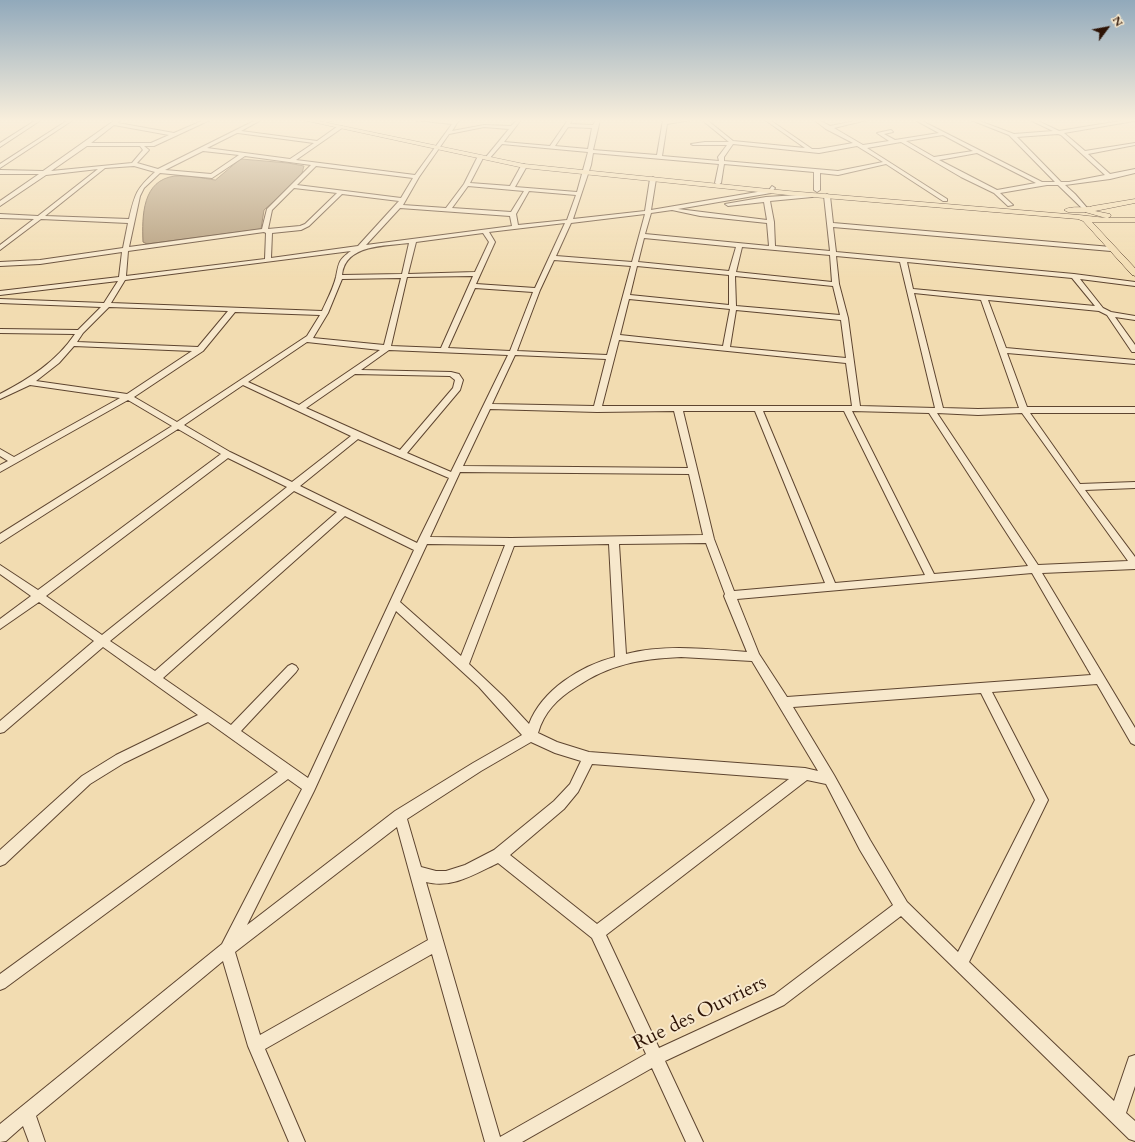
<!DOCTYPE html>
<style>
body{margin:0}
#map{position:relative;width:1135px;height:1142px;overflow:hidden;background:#f2dcb1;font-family:Cardo,serif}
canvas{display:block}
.north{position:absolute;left:1087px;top:8px;width:40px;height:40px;-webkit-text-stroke:3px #f7e8cc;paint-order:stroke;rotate:58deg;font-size:11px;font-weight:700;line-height:16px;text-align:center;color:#2d1305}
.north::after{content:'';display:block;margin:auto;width:14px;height:18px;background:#2d1305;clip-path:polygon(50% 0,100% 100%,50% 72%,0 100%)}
</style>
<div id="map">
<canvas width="1135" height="1142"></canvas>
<div class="north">N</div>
</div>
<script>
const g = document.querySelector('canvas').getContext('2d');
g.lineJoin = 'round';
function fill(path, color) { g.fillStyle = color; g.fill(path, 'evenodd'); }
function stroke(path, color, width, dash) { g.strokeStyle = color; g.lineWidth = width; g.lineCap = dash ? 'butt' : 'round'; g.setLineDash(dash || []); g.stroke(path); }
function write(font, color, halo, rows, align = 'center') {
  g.font = font + ' Cardo,serif'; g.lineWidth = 4; g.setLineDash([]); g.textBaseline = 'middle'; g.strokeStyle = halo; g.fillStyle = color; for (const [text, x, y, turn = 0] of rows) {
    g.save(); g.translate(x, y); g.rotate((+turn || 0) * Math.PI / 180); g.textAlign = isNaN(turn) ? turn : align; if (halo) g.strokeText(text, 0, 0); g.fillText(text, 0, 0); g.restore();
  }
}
const water = new Path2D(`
 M 241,159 L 288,163 L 304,166 L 302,173 L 291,186 L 264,210 L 261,229 L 147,244 L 143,242 C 142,216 142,180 175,176 C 188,175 202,178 215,180 Z`);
fill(water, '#af9877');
stroke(water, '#7b6349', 1);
const minor = new Path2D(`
 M 36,120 L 41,120 L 0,147 L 0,143 Z
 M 68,120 L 73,120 L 0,168 L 0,164 Z
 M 115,120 L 120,120 L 118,123 L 174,133 L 204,120 L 210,120 L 154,146 L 144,146 L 149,150 L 137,163 L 158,169 L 256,120 L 261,120 L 241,131 L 317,141 L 338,126 L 342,126 L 342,128 L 296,160 L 415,175 L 452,124 L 415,120 L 454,121 L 459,120 L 452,131 L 484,125 L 511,126 L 517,120 L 521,120 L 504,142 L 550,146 L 568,120 L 572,120 L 570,124 L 593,125 L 596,120 L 600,120 L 593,150 L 657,155 L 663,120 L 667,120 L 667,121 L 691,120 L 667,124 L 662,156 L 719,161 L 718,157 L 727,145 L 693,145 L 691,144 L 705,142 L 729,142 L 702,120 L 707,120 L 733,141 L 805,148 L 765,120 L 770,120 L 812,149 L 819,149 L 853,143 L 826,129 L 814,120 L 819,120 L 830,126 L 859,120 L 867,120 L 834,128 L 863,145 L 889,141 L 877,133 L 891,130 L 893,132 L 884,134 L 895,140 L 939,133 L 915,120 L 920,120 L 1042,182 L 1055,182 L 1009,135 L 971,120 L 977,120 L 1014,134 L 1053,131 L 1030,120 L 1036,120 L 1059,131 L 1126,120 L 1135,120 L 1134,121 L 1064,133 L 1085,151 L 1135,143 L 1135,145 L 1088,154 L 1110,174 L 1135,169 L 1135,173 L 1110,179 L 1065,185 L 1075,194 L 1088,209 L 1089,210 L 1086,212 L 1058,185 L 1047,185 L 1000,193 L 1013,205 L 1008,206 L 994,193 L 961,177 L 901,142 L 867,148 L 947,199 L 947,201 L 943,201 L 886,164 L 838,175 L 820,173 L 820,190 L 817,192 L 814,190 L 814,172 L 724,164 L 721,183 L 718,185 L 715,183 L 719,164 L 593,153 L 591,165 L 573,219 L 645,211 L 650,179 L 653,177 L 656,179 L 651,210 L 769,190 L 772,186 L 775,188 L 771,193 L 678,209 L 767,220 L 764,202 L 728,206 L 725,204 L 766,197 L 814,194 L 814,196 L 812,197 L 770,201 L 774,222 L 775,246 L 830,251 L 824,196 L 827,194 L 830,196 L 833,223 L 1111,247 L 1114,249 L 1111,251 L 833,227 L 836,252 L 1074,274 L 1135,282 L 1135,286 L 1080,279 L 1103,308 L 1111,312 L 1135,316 L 1135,320 L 1115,317 L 1135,345 L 1135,352 L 1132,352 L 1107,315 L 1099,311 L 988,300 L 1006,348 L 1135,360 L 1135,364 L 1007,353 L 1027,407 L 1135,407 L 1135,413 L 1030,413 L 1080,484 L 1135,482 L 1135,488 L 1085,490 L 1135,557 L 1135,569 L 1042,573 L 1135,728 L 1135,745 L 1131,743 L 1097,684 L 992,692 L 1048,800 L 969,962 L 1114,1101 L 1129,1057 L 1135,1055 L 1135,1086 L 1126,1113 L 1135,1121 L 1135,1141 L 1129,1139 L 901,916 L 784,1005 L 665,1061 L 703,1142 L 686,1142 L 652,1068 L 522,1142 L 485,1142 L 432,954 L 265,1049 L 305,1142 L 289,1142 L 248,1046 L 223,961 L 36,1116 L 45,1142 L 29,1142 L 23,1126 L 6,1141 L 0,1142 L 0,1124 L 222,944 L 302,789 L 288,779 L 5,988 L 0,990 L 0,974 L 278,772 L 208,722 L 124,763 L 90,784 L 5,864 L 0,866 L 0,850 L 82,776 L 116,755 L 198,715 L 103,647 L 4,732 L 0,733 L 0,721 L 94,641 L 39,602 L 0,629 L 0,619 L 31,596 L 0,574 L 0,565 L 38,590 L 221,454 L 178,429 L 0,543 L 0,534 L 172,426 L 128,400 L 0,472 L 0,465 L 8,461 L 0,456 L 0,449 L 14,457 L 120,398 L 30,385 L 0,399 L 0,394 C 29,379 56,362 75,334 L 0,333 L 0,329 L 78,330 L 101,307 L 0,303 L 0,299 L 104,303 L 118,281 L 0,295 L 0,291 L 119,277 L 122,252 L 40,264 L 0,266 L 0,262 L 40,260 L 123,248 L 128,223 L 41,219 L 0,250 L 0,245 L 34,219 L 0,218 L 0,214 L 38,216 L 98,169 L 46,175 L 0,206 L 0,201 L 39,174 L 0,174 L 0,170 L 43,171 ZM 114,125 L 169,135 L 151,143 L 91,143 ZM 484,127 L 509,129 L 486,157 L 489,159 L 502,144 L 588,152 L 577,192 L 515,187 L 527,166 L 524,164 L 521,166 L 510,186 L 470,183 L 483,158 L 480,156 L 477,158 L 464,184 L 446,208 L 403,205 L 419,177 L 449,134 ZM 568,127 L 592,128 L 588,149 L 555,146 ZM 237,133 L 238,133 L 314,143 L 290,159 L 207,148 ZM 1058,134 L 1061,135 L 1105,175 L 1069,182 L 1061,182 L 1017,137 ZM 943,135 L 973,151 L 934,157 L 906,141 ZM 733,144 L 819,153 L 857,146 L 883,162 L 838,171 L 724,161 L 724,157 ZM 87,146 L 140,146 L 143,150 L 132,163 L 51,171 ZM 203,151 L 239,155 L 211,174 L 165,170 ZM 977,153 L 1036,183 L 997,190 L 939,160 ZM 245,156 L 311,165 L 267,209 L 262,229 L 129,247 L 140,196 L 144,188 L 160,173 L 212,178 ZM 134,166 L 155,172 C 136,189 135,194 129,219 L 45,216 L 105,168 ZM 316,166 L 413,178 L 401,198 L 297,185 ZM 468,186 L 524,191 L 511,212 L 452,208 ZM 294,188 L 337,193 L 305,224 L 300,226 L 268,229 L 272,210 ZM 529,191 L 576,195 L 567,220 L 518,225 L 516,214 ZM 342,194 L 399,201 L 358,246 L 271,258 L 272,233 L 301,230 L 309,226 ZM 400,208 L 510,216 L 512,226 L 366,245 ZM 672,210 L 700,216 L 767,223 L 769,246 L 645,234 L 651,213 ZM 645,214 L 632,262 L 556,256 L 571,223 ZM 565,223 L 535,288 L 476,284 L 495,242 L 489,232 ZM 264,232 L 266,233 L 265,259 L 126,276 L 128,251 ZM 483,233 L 489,242 L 475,272 L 408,274 L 416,242 ZM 644,238 L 736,247 L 729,271 L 638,262 ZM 409,243 L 402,274 L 342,275 C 345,244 386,246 409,243 ZM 742,247 L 830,255 L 832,282 L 736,272 ZM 351,251 C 338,260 339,263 336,277 C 333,289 327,300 322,311 L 111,303 L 125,280 ZM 836,256 L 900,262 L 935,408 L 860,406 L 848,318 L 839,284 ZM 554,260 L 631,266 L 607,355 L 517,351 L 540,290 ZM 907,262 L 1072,278 L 1095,306 L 913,289 ZM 637,266 L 729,275 L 729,305 L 630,295 ZM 473,276 L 441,348 L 391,346 L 407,277 ZM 735,276 L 833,286 L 840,315 L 736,306 ZM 401,278 L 384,345 L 313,338 L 328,313 L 342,279 ZM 475,288 L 533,292 L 510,351 L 448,348 ZM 914,293 L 981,300 L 1019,408 L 978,409 L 943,408 ZM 629,299 L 730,309 L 723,346 L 620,335 ZM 109,307 L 228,311 L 198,347 L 77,342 L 83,333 ZM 736,310 L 841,320 L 846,358 L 730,347 ZM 235,312 L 320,315 L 307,336 L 177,422 L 134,397 L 203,351 ZM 619,340 L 846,363 L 852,406 L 602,406 ZM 307,342 L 380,350 L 299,405 L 248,382 ZM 74,346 L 192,351 L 127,394 L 36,381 L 59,363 ZM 389,350 L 508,355 L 451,472 L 407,453 L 460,390 L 463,380 L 459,374 L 451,372 L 361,370 ZM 515,355 L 606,359 L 594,406 L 492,404 ZM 355,374 L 450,376 L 455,380 L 453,388 L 400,450 L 306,408 ZM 243,385 L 351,436 L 292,482 L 230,452 L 184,425 ZM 490,409 L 597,412 L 674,411 L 688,468 L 463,466 ZM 683,411 L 755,411 L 825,583 L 734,591 L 714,539 ZM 763,411 L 844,411 L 925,575 L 835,583 ZM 852,411 L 929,413 L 1028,566 L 934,574 ZM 937,413 L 978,415 L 1022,413 L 1128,561 L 1038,565 ZM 358,439 L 449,478 L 417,543 L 300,486 ZM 228,458 L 287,487 L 102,635 L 46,596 ZM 460,472 L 689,474 L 703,535 L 511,538 L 430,537 ZM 294,491 L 337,512 L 155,671 L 110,641 ZM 345,516 L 414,550 L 308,778 L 241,731 L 296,672 L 298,669 L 296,666 L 292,664 L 288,666 L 231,725 L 163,678 ZM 706,543 L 725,594 L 724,596 L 747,652 C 707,649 665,644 626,654 L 619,544 ZM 427,544 L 505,545 L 461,656 L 400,602 ZM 609,544 L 615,657 C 580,666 542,690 529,724 L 504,697 L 469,664 L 514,546 ZM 1032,573 L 1091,675 L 787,697 L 759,654 L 737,599 ZM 396,611 L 479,687 L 522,735 L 473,763 L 395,811 L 247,925 L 314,791 ZM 681,657 L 752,661 L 818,771 L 805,768 L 589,752 L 557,742 L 538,733 C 544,712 557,699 576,687 C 610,664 640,659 681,657 ZM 981,693 L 1035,800 L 958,952 L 907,902 L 870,840 L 834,775 L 793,707 ZM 531,742 L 555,753 L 581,761 L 570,784 L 554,801 L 494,850 L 465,865 L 446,871 L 436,871 L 421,867 L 407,819 L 481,771 ZM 592,764 L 789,779 L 597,924 L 510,855 L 564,809 L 578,792 ZM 807,780 L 826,784 L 860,850 L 893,905 L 774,995 L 659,1048 L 606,935 ZM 397,827 L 428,940 L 260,1035 L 235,952 ZM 498,863 L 592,938 L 646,1054 L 500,1137 L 426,882 C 452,889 475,874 498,863 Z
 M 328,120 L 334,120 L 324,123 L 324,121 Z`);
const major = new Path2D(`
 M 303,120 L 314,120 L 524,164 L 788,191 L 1079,215 L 1106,218 L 1085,212 L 1068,212 L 1064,210 C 1071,205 1085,209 1093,206 L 1135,199 L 1135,203 L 1095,211 L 1110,214 L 1111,216 L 1108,218 L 1135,218 L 1135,222 L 1092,222 L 1135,268 L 1135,276 L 1132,275 L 1083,221 L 1078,219 L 788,195 L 524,168 Z`);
stroke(minor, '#5e4530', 2);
stroke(major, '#2d1305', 1);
fill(minor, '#f7e8cc');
fill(major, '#f2dcb1');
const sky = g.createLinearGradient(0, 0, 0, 280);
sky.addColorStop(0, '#91a9bb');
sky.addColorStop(0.43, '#f9efdc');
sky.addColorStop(1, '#f9efdc00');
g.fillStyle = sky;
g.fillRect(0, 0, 1135, 280);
write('20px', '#2d1305', '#f7e8cc', [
 ["Rue des Ouvriers",700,1014,-26]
]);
</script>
